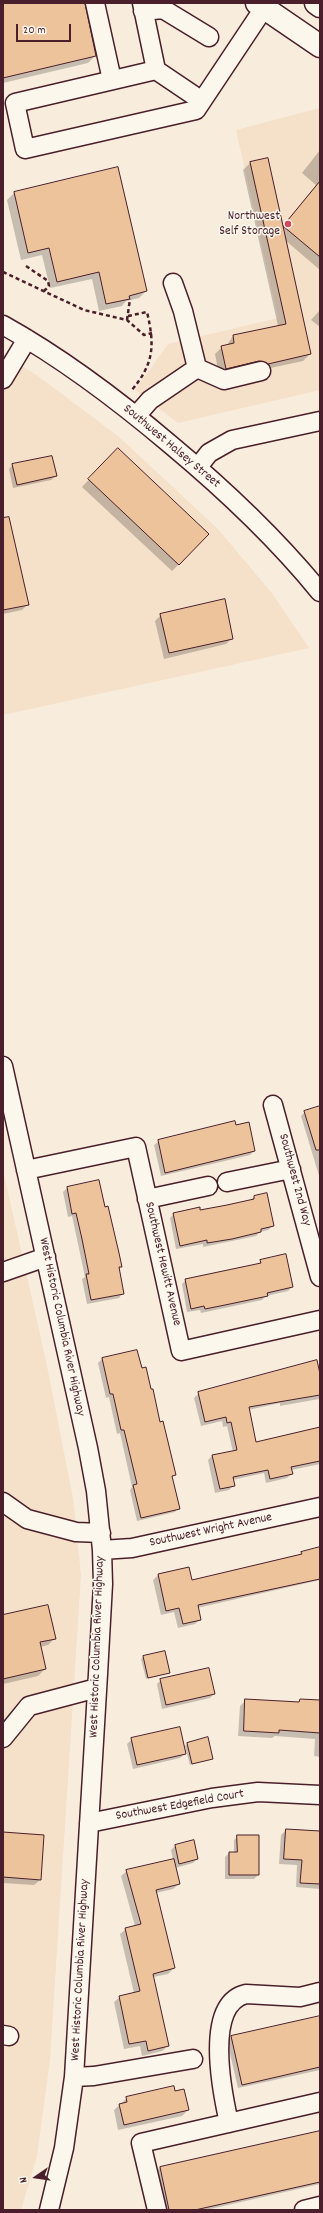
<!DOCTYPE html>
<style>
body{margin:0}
#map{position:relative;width:323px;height:2213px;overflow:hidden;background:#f8eddc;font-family:Dekko,sans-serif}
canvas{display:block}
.frame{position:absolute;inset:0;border:4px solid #4a1f2b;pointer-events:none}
.north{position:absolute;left:16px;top:2157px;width:40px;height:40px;-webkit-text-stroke:3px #fbf7ec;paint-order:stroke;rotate:257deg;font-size:11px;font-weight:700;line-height:16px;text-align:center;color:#4a1f2b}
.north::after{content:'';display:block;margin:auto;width:14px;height:18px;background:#4a1f2b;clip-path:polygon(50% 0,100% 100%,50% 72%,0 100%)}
.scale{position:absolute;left:16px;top:24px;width:55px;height:18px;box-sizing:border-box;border:2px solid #4a1f2b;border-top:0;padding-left:5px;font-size:12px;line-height:14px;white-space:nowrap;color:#4a1f2b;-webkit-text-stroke:3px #fbf7ec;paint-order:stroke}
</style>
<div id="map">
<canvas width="323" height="2213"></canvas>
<div class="frame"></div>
<div class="north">N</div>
<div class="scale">20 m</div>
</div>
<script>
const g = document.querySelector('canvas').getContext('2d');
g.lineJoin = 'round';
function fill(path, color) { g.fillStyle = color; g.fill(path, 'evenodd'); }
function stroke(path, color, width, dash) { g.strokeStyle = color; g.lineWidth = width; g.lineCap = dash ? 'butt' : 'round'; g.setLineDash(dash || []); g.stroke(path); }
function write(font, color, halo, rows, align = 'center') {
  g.font = font + ' Dekko,sans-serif'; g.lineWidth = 3; g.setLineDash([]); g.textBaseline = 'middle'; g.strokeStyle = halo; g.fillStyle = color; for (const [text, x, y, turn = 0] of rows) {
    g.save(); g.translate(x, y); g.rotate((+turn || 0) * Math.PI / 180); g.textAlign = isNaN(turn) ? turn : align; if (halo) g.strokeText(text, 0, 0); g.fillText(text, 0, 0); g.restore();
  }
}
fill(new Path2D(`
 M 320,108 L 320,390 L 178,423 L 135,390 L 168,344 L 278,318 L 236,130 Z
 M 3,354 L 38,376 L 118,436 L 218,529 L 271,592 L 309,648 L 3,715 Z
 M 3,1170 L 46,1361 L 73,1498 L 81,1575 L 50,2060 L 37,2156 L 21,2210 L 3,2210 Z`), '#f5e0c9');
fill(new Path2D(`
 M 3,3 L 83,3 L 95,56 L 88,63 L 3,83 Z
 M 320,150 L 320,270 L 285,240 L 310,354 L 303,361 L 261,370 L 219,375 L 215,354 L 222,347 L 227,345 L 233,336 L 278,326 L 243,170 L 250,163 L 282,227 L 316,185 L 302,173 Z
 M 14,193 L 146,291 L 139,298 L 126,301 L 122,306 L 99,311 L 92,279 L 50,288 L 42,255 L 21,260 L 7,200 Z
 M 320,310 L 320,327 L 311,320 Z
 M 111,456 L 179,564 L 172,571 L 82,487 Z
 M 13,465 L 56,476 L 51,480 L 13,488 L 9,469 Z
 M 3,539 L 28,604 L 22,610 L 3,614 Z
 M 161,615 L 232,638 L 226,644 L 164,659 L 155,621 Z
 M 320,1107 L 320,1179 L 301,1116 L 305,1112 Z
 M 235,1126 L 254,1151 L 250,1155 L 161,1176 L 154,1145 L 159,1141 Z
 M 99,1182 L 121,1266 L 118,1269 L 123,1293 L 119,1298 L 87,1304 L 82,1279 L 85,1277 L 78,1244 L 72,1216 L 68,1217 L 63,1192 L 67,1188 Z
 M 254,1197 L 273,1226 L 268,1230 L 260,1232 L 256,1236 L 227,1242 L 203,1247 L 203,1244 L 176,1249 L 170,1218 L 174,1214 L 200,1212 L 250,1201 Z
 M 261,1261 L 292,1287 L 288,1291 L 266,1296 L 262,1300 L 201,1313 L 200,1310 L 187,1312 L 182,1284 L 186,1280 L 257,1265 Z
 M 137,1351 L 174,1475 L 172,1478 L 179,1508 L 175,1512 L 137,1521 L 130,1490 L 132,1487 L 120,1433 L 117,1434 L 109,1397 L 106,1398 L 98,1363 L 102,1359 Z
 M 320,1379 L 319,1399 L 280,1406 L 280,1403 L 248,1410 L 256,1443 L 320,1427 L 320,1464 L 291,1470 L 291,1474 L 287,1478 L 266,1483 L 264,1473 L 232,1480 L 234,1485 L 229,1490 L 215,1493 L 208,1460 L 212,1456 L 233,1452 L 227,1426 L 223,1427 L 222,1421 L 201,1426 L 194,1398 L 199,1393 Z
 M 320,1549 L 320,1580 L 197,1608 L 200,1619 L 195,1624 L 178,1628 L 174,1612 L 161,1615 L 153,1580 L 158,1575 L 191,1581 Z
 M 3,1616 L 55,1638 L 48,1645 L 40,1647 L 45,1669 L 38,1676 L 3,1684 Z
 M 143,1657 L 169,1673 L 146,1679 L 141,1659 Z
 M 161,1680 L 214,1694 L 210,1698 L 162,1709 L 157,1684 Z
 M 246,1700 L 297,1703 L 300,1700 L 320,1701 L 320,1757 L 314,1756 L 315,1739 L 275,1736 L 272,1738 L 238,1736 L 240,1706 Z
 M 132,1739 L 185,1754 L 180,1758 L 133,1769 L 127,1744 Z
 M 187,1744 L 212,1758 L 190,1765 L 185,1746 Z
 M 286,1830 L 320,1841 L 320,1889 L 296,1887 L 297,1865 L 279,1864 L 281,1835 Z
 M 3,1833 L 40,1880 L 34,1885 L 3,1883 Z
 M 238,1836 L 258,1875 L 254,1879 L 225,1879 L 225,1857 L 229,1853 L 234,1853 L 234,1840 Z
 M 193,1842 L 197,1859 L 193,1863 L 175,1868 L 179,1884 L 173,1889 L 156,1893 L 174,1968 L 168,1974 L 153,1977 L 168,2046 L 162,2051 L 142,2056 L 140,2046 L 124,2049 L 114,2002 L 120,1997 L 134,1993 L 120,1934 L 126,1929 L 135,1926 L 121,1876 L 127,1871 L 173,1860 L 171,1850 L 175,1846 Z
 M 320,2017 L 320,2070 L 238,2088 L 227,2041 L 232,2037 Z
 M 175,2092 L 188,2110 L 182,2116 L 118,2130 L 114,2110 L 127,2098 Z
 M 320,2131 L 320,2184 L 206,2210 L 164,2210 L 156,2172 L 160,2167 Z`), '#0003');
const building = new Path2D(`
 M 3,3 L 85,3 L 96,56 L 3,78 Z
 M 268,158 L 283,226 L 320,181 L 320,257 L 283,226 L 311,354 L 268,364 L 259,361 L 226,369 L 221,346 L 234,343 L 233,335 L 286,324 L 250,162 Z
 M 118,167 L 147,291 L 129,296 L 130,299 L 106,304 L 99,272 L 57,282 L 49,248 L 28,253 L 14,192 Z
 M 118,448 L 209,534 L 179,565 L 88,479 Z
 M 52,456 L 57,476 L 17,485 L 12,464 Z
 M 9,517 L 29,605 L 3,610 L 3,518 Z
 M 225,599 L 233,639 L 169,653 L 160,614 Z
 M 320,1106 L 320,1150 L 316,1150 L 304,1111 Z
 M 235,1121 L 236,1125 L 249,1122 L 255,1151 L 165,1173 L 158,1140 Z
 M 99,1180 L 105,1207 L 108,1206 L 119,1253 L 122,1267 L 119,1267 L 124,1294 L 91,1300 L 86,1274 L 89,1274 L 82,1239 L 76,1213 L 72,1214 L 67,1187 Z
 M 267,1193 L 274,1226 L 261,1229 L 261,1232 L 232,1239 L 207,1243 L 207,1240 L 180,1246 L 173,1213 L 200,1207 L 200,1210 L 227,1205 L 254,1199 L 254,1196 Z
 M 286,1254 L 293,1287 L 267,1293 L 268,1296 L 225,1305 L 205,1309 L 204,1306 L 191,1309 L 185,1279 L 261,1263 L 260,1260 Z
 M 137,1350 L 142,1368 L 146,1367 L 151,1389 L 153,1389 L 160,1422 L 163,1421 L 176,1475 L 172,1476 L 180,1509 L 141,1518 L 133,1485 L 137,1484 L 124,1430 L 121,1430 L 113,1394 L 110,1394 L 102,1358 Z
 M 317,1360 L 320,1374 L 320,1395 L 249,1407 L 256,1442 L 320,1427 L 320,1461 L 291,1467 L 293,1474 L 270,1479 L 268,1470 L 233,1477 L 235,1486 L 220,1489 L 212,1455 L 237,1450 L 231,1422 L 227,1423 L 226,1417 L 205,1422 L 198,1392 Z
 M 320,1547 L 320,1579 L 198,1605 L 201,1620 L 183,1624 L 179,1608 L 166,1611 L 158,1574 L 189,1567 L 192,1580 L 302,1554 L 301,1552 Z
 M 48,1605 L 56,1639 L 40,1642 L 46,1669 L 3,1679 L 3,1615 Z
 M 165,1651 L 170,1673 L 148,1678 L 143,1656 Z
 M 209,1668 L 215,1694 L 166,1705 L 160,1679 Z
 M 245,1699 L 299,1702 L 300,1699 L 320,1700 L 320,1733 L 279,1730 L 279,1733 L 244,1731 Z
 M 180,1727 L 186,1754 L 137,1765 L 131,1738 Z
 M 208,1737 L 213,1759 L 192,1764 L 187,1743 Z
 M 286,1829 L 320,1831 L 320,1884 L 300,1883 L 302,1860 L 284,1859 Z
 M 3,1832 L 44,1835 L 41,1880 L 3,1877 Z
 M 237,1835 L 259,1835 L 259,1875 L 229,1875 L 229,1852 L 237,1852 Z
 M 194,1840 L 198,1859 L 179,1864 L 175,1845 Z
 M 174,1859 L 180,1884 L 156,1890 L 175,1968 L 153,1974 L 169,2046 L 148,2051 L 146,2041 L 129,2044 L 119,1996 L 140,1991 L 125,1928 L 141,1924 L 126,1870 Z
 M 320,2016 L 320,2067 L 242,2085 L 231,2036 Z
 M 174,2086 L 175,2091 L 184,2089 L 189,2110 L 124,2125 L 119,2104 L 127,2102 L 126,2097 Z
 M 320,2131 L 320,2182 L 195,2210 L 169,2210 L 160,2167 Z`);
fill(building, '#edc39c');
stroke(building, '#4a1f2b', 1);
const minor = new Path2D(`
 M 95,3 L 112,80
 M 142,3 L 156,70
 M 143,11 L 163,9 L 209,37
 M 202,101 L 156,70 L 15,103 L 25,149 L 196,110 L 264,8
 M 3,325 C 64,359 118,400 171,445 C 225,490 275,537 320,592
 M 197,368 L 224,380 L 261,371
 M 3,379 L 27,339
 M 136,416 L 150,400 L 197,368 L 183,311 L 173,283
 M 198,467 L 209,453 L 232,440 L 320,421
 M 3,1066 L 88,1448 L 96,1491 L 102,1550 L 103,1584 L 98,1674 L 74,2077 L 64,2148 L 49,2210
 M 273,1105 L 320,1277
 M 26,1170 L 136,1147 L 181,1351 L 320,1320
 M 227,1182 L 291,1169
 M 147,1199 L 208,1186
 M 3,1272 L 46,1257
 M 3,1502 L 27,1519 L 76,1532 L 101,1533
 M 102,1550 L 132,1548 L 320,1507
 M 3,1738 L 29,1706 L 97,1688
 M 89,1823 L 212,1798 L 258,1792 L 320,1795
 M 3,2035 L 9,2036
 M 74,2077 L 94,2076 L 193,2059
 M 229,2123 C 222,2092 204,2004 246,1994 L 300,1997 L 320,1992
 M 157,2210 L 141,2143 L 320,2102
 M 304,2210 L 320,2206`);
const major = new Path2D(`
 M 257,3 L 320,46
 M 316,3 L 320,6`);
stroke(minor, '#4a1f2b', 21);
stroke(major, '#4a1f2b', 25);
stroke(new Path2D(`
 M 26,266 L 48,281 L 49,286 L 44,291
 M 3,272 L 84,310 L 127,320 L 144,335 L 152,333
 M 128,316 L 147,312 C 155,346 154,364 131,391
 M 127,320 L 130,299`), '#4a1f2b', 2.5, [4, 3]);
stroke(minor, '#fbf7ec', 18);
stroke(major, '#fbf7ec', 22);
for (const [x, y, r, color] of [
 [288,224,4,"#d1495b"]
]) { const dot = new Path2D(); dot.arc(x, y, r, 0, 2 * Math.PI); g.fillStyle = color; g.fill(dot); stroke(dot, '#fbf7ec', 1.5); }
write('13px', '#4a1f2b', '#fbf7ec', [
 ["Northwest",280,217],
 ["Self Storage",280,232]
], 'right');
write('13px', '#4a1f2b', '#fbf7ec', [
 ["Southwest Halsey Street",171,447,40],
 ["Southwest 2nd Way",294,1180,75],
 ["Southwest Hewitt Avenue",162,1264,77],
 ["West Historic Columbia River Highway",61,1327,78],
 ["Southwest Wright Avenue",211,1531,-12],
 ["West Historic Columbia River Highway",98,1647,-88],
 ["Southwest Edgefield Court",180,1806,-10],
 ["West Historic Columbia River Highway",81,1970,-87]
]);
</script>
